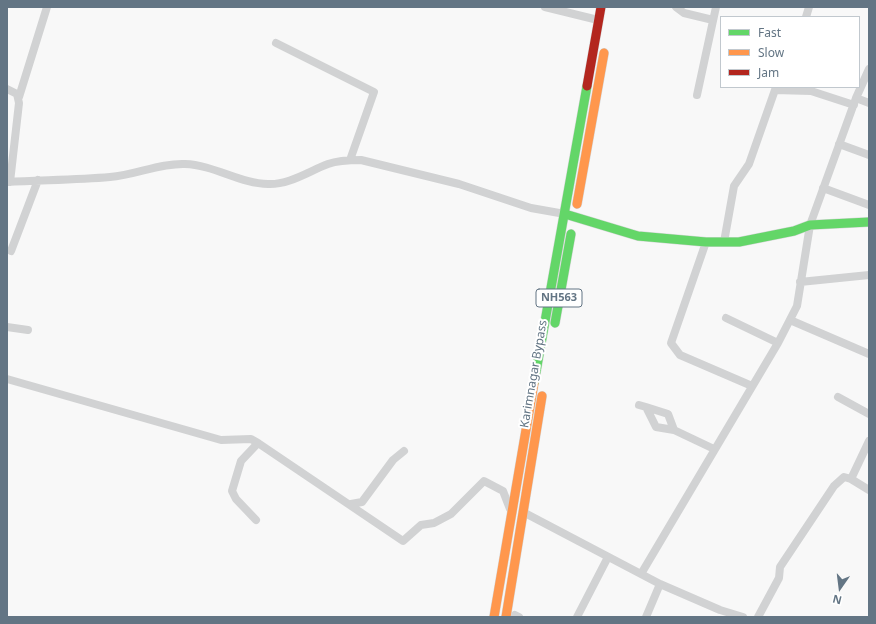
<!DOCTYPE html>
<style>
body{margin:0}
#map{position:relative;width:876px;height:624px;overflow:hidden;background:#f8f8f8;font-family:"Noto Sans",sans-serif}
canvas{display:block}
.frame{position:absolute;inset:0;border:8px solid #637584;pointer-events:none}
.legend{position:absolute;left:720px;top:16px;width:140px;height:72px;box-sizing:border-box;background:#fff;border:1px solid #c1c8ce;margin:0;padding:5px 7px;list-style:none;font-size:12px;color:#637584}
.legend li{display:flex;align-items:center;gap:8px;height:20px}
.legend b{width:20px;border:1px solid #c1c8ce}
.north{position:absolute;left:820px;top:568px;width:40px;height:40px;-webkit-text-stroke:3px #fff;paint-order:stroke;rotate:194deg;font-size:11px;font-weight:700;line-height:16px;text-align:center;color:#637584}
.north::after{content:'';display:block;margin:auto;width:14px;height:18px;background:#637584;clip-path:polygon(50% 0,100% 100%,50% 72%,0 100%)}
</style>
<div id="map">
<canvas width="876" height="624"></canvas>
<div class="frame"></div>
<ul class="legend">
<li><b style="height:5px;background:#63d668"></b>Fast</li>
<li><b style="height:5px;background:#ff974d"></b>Slow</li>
<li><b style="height:5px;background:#b3261e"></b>Jam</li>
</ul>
<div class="north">N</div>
</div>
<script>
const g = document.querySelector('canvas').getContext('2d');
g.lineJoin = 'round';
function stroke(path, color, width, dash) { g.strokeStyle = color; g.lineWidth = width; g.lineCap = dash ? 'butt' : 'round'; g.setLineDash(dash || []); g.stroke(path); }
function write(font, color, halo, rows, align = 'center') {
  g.font = font + ' "Noto Sans",sans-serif'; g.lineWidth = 4; g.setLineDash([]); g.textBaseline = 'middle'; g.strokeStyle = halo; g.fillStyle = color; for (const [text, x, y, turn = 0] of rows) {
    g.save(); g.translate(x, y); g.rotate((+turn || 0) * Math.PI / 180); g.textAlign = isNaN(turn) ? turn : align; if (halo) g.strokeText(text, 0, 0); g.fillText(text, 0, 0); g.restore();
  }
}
const fast = new Path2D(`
 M 565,214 L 638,236 L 706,242 L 739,242 L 794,231 L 810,225 L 869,222
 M 555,323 L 571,234
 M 534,383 L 587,86`);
const slow = new Path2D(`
 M 577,204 L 604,53
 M 494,617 L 534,383
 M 506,617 L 542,396`);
const jam = new Path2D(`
 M 587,86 L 601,7`);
stroke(fast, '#d5d6d7', 10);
stroke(slow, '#d5d6d7', 10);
stroke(jam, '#d5d6d7', 10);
stroke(new Path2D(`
 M 545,7 L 598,20
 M 676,7 L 684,13 L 713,20
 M 806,17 L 809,7
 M 276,43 L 374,92 L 350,160
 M 869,69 L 856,98 L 869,103
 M 806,87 L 811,91 L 854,105
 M 7,89 L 17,94 L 19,103 L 10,182
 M 775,90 L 811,91
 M 697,95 L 716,7
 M 19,97 L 47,7
 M 839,144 L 869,155
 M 7,182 C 41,180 76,180 110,177 C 136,175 160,163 185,164 C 214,165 241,184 268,184 C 289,185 309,171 328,164 C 339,160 350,160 361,160 L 459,184 L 531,208 L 565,214
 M 823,188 L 869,205
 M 706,242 L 671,343 L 680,355 L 752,386
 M 724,242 L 734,186 L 749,164 L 776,87
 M 11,251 L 38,180
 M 800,282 L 869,275
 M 726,318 L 778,343 L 797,306 L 810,225 L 856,98
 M 790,320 L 869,354
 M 7,327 L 28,330
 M 7,379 L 221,440 L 251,439 L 258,443
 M 838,397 L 869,414
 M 639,405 L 646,407 L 656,427 L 674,430 L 668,414 L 646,407
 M 674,430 L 714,449
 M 851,479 L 869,441
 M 351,504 L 362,502 L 393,460 L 404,451
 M 523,512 L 660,584 L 646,617
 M 256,520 L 236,499 L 232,491 L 241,461 L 258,443 L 403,541 L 421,525 L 434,523 L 451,514 L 484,481 L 503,491 L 510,509
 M 641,574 L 778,343
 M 660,584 L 720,610 L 743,617
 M 515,615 L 519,617
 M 577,617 L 608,557
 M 758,617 L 779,578 L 780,567 L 834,486 L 844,477 L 851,479 L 869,490`), '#d1d2d3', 8);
stroke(fast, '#63d668', 9);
stroke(slow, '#ff974d', 9);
stroke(jam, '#b3261e', 9);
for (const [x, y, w] of [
 [559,298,46]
]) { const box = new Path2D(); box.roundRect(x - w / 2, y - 9, w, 18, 3); g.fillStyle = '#fff'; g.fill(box); stroke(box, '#637584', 1); }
write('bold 11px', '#637584', null, [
 ["NH563",559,298]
]);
write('12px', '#637584', '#fff', [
 ["Karimnagar Bypass",534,374,-80]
]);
</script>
